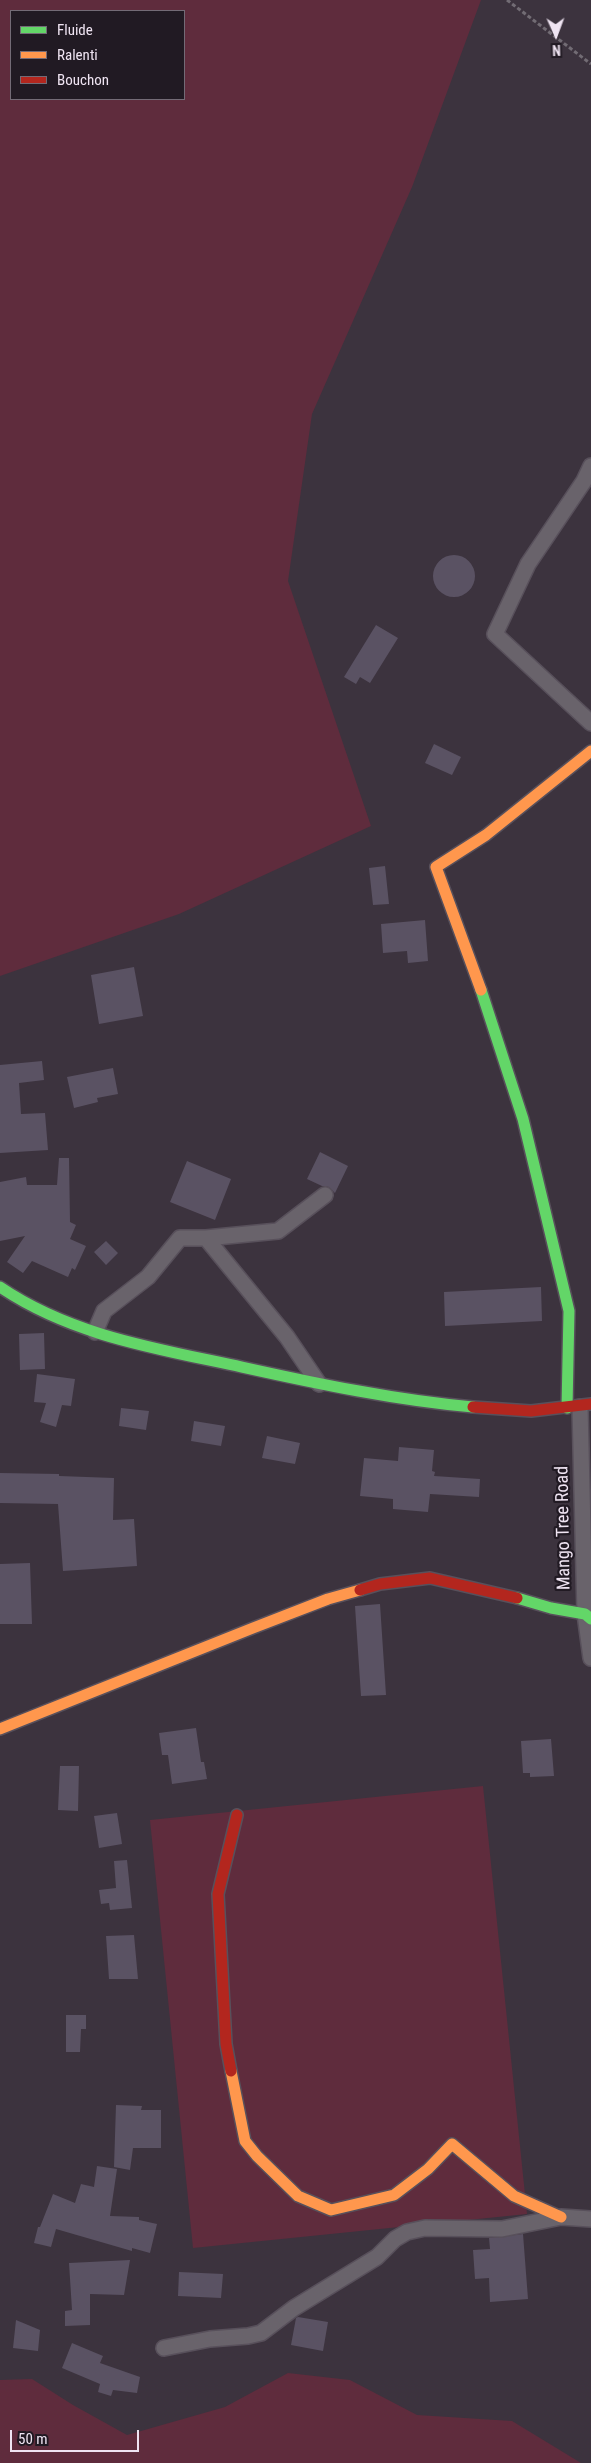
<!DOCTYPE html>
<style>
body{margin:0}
#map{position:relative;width:591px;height:2463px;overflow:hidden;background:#3c333e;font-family:"Roboto Condensed",sans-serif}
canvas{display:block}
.legend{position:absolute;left:10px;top:10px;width:175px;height:90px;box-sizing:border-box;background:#211a23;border:1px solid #736b76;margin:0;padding:6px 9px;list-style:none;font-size:15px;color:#efe4f2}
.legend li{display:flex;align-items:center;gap:10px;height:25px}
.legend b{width:25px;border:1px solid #736b76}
.north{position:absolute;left:531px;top:10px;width:50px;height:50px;-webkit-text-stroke:4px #211a23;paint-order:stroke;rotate:178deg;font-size:14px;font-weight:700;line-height:20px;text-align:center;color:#efe4f2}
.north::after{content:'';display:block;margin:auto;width:18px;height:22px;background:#efe4f2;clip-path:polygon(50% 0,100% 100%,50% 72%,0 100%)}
.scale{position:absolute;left:10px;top:2430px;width:129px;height:22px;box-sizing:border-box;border:2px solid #efe4f2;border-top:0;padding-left:6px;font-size:15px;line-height:18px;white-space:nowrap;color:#efe4f2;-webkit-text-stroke:4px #211a23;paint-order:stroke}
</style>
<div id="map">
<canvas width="591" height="2463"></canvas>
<ul class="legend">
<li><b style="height:6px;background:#63d668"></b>Fluide</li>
<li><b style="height:6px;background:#ff974d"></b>Ralenti</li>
<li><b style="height:6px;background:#b3261e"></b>Bouchon</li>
</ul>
<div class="north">N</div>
<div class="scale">50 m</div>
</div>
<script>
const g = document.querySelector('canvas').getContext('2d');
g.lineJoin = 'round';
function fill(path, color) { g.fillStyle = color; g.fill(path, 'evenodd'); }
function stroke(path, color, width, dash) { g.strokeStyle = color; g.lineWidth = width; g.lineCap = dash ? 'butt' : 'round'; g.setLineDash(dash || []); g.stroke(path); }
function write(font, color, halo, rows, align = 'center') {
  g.font = font + ' "Roboto Condensed",sans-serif'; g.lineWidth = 4.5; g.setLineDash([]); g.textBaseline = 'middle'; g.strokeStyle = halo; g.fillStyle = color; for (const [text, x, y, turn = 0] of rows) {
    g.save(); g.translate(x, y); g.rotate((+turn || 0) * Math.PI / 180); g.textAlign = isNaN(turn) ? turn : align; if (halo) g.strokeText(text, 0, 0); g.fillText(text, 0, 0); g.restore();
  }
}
fill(new Path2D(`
 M 0,0 L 481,0 L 412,187 L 312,414 L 288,581 L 371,826 L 179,914 L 0,976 ZM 184,11 L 184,99 L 11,99 L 11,11 Z
 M 483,1786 L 527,2214 L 193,2248 L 150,1820 Z
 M 288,2373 L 350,2380 L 417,2415 L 512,2421 L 581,2463 L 0,2463 L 0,2380 L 32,2379 L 73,2405 L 127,2435 L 225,2407 Z`), '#5f2c3d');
fill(new Path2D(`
 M433 576a21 21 0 1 1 42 0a21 21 0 1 1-42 0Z
 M 376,625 L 398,638 L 370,683 L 360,677 L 356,684 L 344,677 Z
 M 434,744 L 461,757 L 452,775 L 425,763 Z
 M 385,866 L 389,904 L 373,905 L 369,868 Z
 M 425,920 L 428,961 L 408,963 L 407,951 L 383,953 L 381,924 Z
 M 134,967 L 143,1016 L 99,1024 L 91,975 Z
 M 42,1061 L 44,1080 L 19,1083 L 21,1114 L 45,1113 L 48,1150 L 0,1153 L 0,1065 Z
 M 113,1068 L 118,1094 L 97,1098 L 98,1102 L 74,1108 L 67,1077 Z
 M 320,1152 L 348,1166 L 335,1193 L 329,1187 L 322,1186 L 307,1179 Z
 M 59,1158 L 69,1158 L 70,1222 L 76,1225 L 70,1239 L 86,1246 L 75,1270 L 72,1268 L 68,1277 L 32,1261 L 23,1273 L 7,1262 L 25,1236 L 0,1241 L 0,1182 L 26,1177 L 27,1185 L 57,1185 Z
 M 187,1161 L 231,1179 L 215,1220 L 170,1202 Z
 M 106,1241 L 118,1253 L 106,1265 L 94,1252 Z
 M 541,1287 L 542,1321 L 445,1326 L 444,1292 Z
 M 44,1333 L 45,1369 L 20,1370 L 19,1334 Z
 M 37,1374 L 75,1379 L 71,1406 L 62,1405 L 56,1427 L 40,1422 L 46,1403 L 34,1402 Z
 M 121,1408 L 149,1411 L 146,1430 L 119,1426 Z
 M 194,1421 L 225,1426 L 221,1446 L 191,1441 Z
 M 267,1436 L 300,1443 L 295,1464 L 262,1458 Z
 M 399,1447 L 434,1450 L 432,1471 L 435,1472 L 434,1476 L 480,1479 L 479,1497 L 430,1494 L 428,1512 L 393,1509 L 393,1499 L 360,1496 L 364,1458 L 398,1461 Z
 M 0,1473 L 59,1474 L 59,1476 L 114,1478 L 113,1520 L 134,1519 L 137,1566 L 63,1571 L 58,1504 L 0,1503 Z
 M 30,1563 L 32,1624 L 0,1624 L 0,1564 Z
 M 380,1604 L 386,1695 L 361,1696 L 355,1606 Z
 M 196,1728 L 201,1762 L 204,1762 L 207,1779 L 172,1784 L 168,1755 L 162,1755 L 159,1733 Z
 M 551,1739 L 554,1776 L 530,1777 L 530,1773 L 523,1773 L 521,1741 Z
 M 60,1766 L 79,1766 L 78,1811 L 58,1810 Z
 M 117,1813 L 122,1844 L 99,1848 L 94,1816 Z
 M 127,1860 L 132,1908 L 110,1910 L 109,1903 L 101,1904 L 99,1890 L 116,1888 L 114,1861 Z
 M 134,1935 L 138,1979 L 109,1979 L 106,1936 Z
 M 66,2015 L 86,2015 L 86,2029 L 81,2029 L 80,2052 L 66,2052 Z
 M 116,2105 L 142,2106 L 141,2110 L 161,2110 L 161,2148 L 133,2148 L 130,2170 L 114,2167 Z
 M 97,2166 L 117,2169 L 110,2216 L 139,2217 L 139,2220 L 157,2224 L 150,2253 L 132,2248 L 132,2251 L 56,2229 L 51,2247 L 34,2243 L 38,2227 L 40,2227 L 53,2194 L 75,2203 L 81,2184 L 94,2187 Z
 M 523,2234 L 528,2299 L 490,2302 L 489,2278 L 475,2279 L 473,2250 L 490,2249 L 489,2238 Z
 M 130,2260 L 124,2295 L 90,2294 L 90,2325 L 65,2326 L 65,2311 L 72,2310 L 69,2263 Z
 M 179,2272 L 223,2274 L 221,2298 L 178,2296 Z
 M 298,2317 L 328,2322 L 323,2351 L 291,2345 L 296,2318 Z
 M 16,2320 L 40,2330 L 38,2351 L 13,2348 Z
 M 72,2343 L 103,2356 L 100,2363 L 140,2377 L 137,2393 L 113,2390 L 111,2396 L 98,2392 L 100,2384 L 62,2368 Z`), '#5a5263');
const street = new Path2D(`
 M 591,466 L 584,481 L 528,564 L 495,634 L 591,723
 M 206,1238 L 278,1231 L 325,1195
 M 95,1332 L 104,1311 L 148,1277 L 180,1238 L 206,1238 L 287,1337 L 319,1384
 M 580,1407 L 585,1614 L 591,1658
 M 164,2348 L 210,2339 L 248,2336 L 261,2333 L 294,2308 L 377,2257 L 395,2239 L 407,2232 L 425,2228 L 502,2229 L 561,2217 L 591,2219`);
const fast = new Path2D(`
 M 481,990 L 523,1119 L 569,1311 L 567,1408
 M 0,1287 C 72,1336 159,1349 242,1367 C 319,1384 395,1400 473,1407
 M 517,1598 L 551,1608 L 585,1614 L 591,1619`);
const slow = new Path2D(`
 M 481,990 L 436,867 L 486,835 L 591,751
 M 0,1729 L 253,1628 L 328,1599 L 360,1590
 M 231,2071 L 245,2141 L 257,2156 L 298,2196 L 331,2210 L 394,2195 L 428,2169 L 452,2144 L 514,2196 L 561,2217`);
const jam = new Path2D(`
 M 473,1407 L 531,1411 L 591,1404
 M 360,1590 L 380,1584 L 430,1578 L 517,1598
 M 231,2071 L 226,2044 L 218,1894 L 237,1815`);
stroke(street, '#58505b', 18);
stroke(fast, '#58505b', 14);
stroke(slow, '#58505b', 14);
stroke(jam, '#58505b', 14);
stroke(new Path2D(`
 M 507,0 L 591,64`), '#726c74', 3, [4, 2.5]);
stroke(street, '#69636b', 15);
stroke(fast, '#63d668', 11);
stroke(slow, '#ff974d', 11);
stroke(jam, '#b3261e', 11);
write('18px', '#efe4f2', '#211a23', [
 ["Mango Tree Road",564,1528,-91]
]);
</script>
